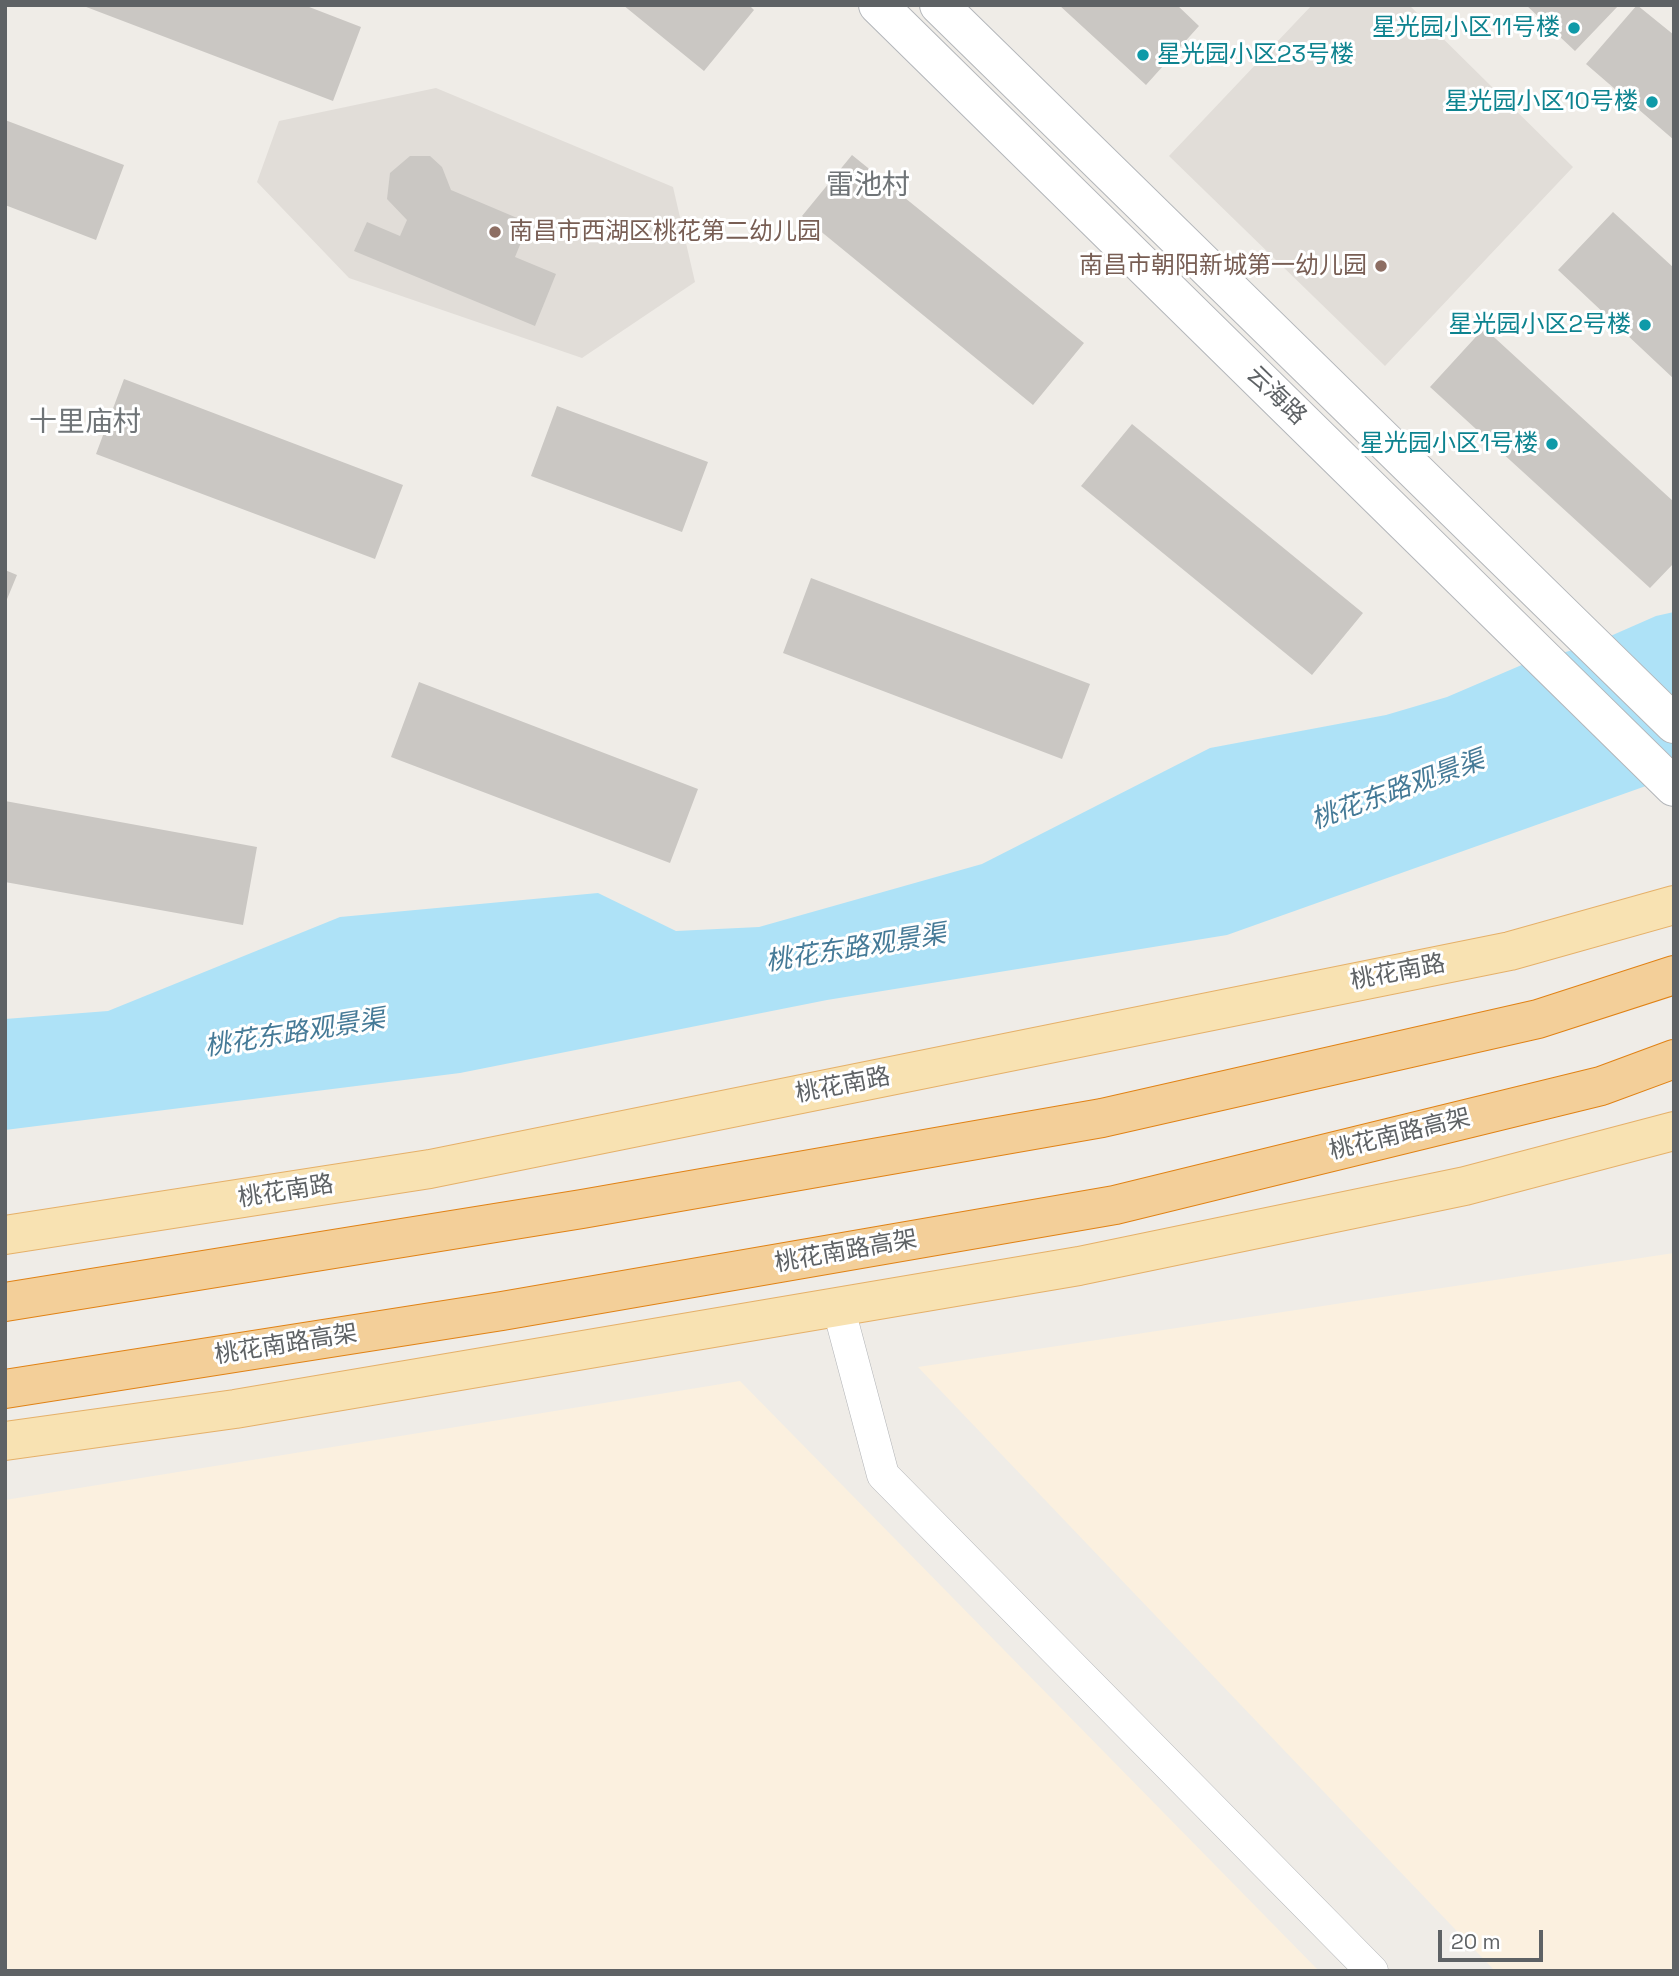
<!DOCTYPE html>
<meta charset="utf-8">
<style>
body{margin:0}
#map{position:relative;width:1679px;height:1976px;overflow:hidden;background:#efece7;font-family:"Space Grotesk",sans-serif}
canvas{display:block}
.frame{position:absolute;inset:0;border:7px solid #5e6265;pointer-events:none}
.scale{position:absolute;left:1438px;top:1930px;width:105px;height:32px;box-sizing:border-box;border:4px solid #5e6265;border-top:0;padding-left:9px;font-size:21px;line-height:24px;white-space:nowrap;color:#5e6265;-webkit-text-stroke:5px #fff;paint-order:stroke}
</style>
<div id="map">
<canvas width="1679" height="1976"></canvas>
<div class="frame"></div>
<div class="scale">20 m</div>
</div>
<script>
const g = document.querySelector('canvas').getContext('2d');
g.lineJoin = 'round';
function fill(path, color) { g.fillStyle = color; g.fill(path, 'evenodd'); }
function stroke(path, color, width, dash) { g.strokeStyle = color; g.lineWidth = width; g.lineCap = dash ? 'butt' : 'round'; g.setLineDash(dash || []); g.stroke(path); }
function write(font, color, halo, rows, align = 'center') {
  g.font = font + ' "Space Grotesk","Noto Sans SC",sans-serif'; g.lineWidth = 6; g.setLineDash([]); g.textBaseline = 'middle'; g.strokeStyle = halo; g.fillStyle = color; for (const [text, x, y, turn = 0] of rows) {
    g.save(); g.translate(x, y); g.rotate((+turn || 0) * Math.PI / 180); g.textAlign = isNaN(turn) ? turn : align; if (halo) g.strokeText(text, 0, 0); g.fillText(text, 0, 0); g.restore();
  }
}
fill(new Path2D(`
 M 1674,1253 L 1674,1971 L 1495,1971 L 918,1367 Z
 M 740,1381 L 1319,1971 L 5,1971 L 5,1500 Z`), '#fbf0df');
fill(new Path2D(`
 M 1312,5 L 1409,5 L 1573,167 L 1385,366 L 1169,156 Z
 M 436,88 L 673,187 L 695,282 L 582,358 L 349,278 L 257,182 L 279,121 Z`), '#e1ddd8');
fill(new Path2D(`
 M 1674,612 L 1674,776 L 1227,935 L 827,1000 L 460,1073 L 5,1130 L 5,1019 L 108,1011 L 340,917 L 598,893 L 676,931 L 759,927 L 982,864 L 1210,748 L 1386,715 L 1447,697 L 1524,664 L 1590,645 L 1656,616 Z`), '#aee2f7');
fill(new Path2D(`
 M 81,5 L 304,5 L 361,27 L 333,101 Z
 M 623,5 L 749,5 L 754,10 L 704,71 Z
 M 1059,5 L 1177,5 L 1199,26 L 1146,85 Z
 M 1526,5 L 1619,5 L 1575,51 Z
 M 1637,5 L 1674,35 L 1674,140 L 1586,64 Z
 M 5,120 L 124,165 L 96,240 L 5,205 Z
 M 852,155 L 1084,343 L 1033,405 L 802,216 Z
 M 410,156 L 430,156 L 442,167 L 451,190 L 529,223 L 515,257 L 556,274 L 535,326 L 354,251 L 367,222 L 400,236 L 407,220 L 387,199 L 390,173 Z
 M 1613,212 L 1674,268 L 1674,379 L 1558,270 Z
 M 1484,328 L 1674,502 L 1674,563 L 1650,588 L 1430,387 Z
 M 124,379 L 403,485 L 375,559 L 96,454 Z
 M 557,406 L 708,462 L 682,532 L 531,476 Z
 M 1132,424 L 1363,613 L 1312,675 L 1081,486 Z
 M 5,570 L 17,575 L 5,604 Z
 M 811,578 L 1090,684 L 1062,759 L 783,653 Z
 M 419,682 L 698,789 L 670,863 L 391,757 Z
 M 5,801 L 257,847 L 243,925 L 5,882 Z`), '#cac7c3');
const street = new Path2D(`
 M 838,1306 L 883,1475 L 1372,1971`);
const secondary = new Path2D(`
 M 878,5 L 1674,787
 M 939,5 L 1674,724`);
const primary = new Path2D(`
 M 5,1235 L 430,1169 L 1510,951 L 1674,905
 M 5,1441 L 235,1409 L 1079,1266 L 1465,1186 L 1674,1131`);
const highway = new Path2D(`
 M 5,1302 L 582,1209 L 1102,1118 L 1538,1019 L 1674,975
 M 5,1389 L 502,1311 L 1115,1205 L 1601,1086 L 1674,1059`);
stroke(street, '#b2b4b7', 33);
stroke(secondary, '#b3b6ba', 40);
stroke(primary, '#e5b069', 40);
stroke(highway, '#e08215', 40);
stroke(street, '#fff', 32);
stroke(secondary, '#fff', 38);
stroke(primary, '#f8e2b2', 38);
stroke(highway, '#f3cf99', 38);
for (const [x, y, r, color] of [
 [1574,28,7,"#0f9aa8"],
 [1143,55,7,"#0f9aa8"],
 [1652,102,7,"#0f9aa8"],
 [495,232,7,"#8d6e63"],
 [1381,266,7,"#8d6e63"],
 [1645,325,7,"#0f9aa8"],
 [1552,444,7,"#0f9aa8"]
]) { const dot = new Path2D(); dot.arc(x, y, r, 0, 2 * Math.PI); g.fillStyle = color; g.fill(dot); stroke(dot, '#fff', 2.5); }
write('24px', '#0d838f', '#fff', [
 ["星光园小区11号楼",1560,28],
 ["星光园小区23号楼",1157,55,"left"],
 ["星光园小区10号楼",1638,102],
 ["星光园小区2号楼",1631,325],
 ["星光园小区1号楼",1538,444]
], 'right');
write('24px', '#785e54', '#fff', [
 ["南昌市西湖区桃花第二幼儿园",509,232],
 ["南昌市朝阳新城第一幼儿园",1367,266,"right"]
], 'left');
write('24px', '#5e6265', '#fff', [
 ["云海路",1276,396,44],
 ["桃花南路",1398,973,-11],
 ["桃花南路",843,1086,-11],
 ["桃花南路高架",1400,1135,-14],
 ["桃花南路",286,1192,-9],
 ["桃花南路高架",846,1252,-10],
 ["桃花南路高架",286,1345,-9]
]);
write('italic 26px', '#457a97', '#fff', [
 ["桃花东路观景渠",1398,791,-20],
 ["桃花东路观景渠",856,949,-9],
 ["桃花东路观景渠",295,1034,-9]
]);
write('28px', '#6f7477', '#fff', [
 ["雷池村",868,186],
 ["十里庙村",85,423]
]);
</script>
